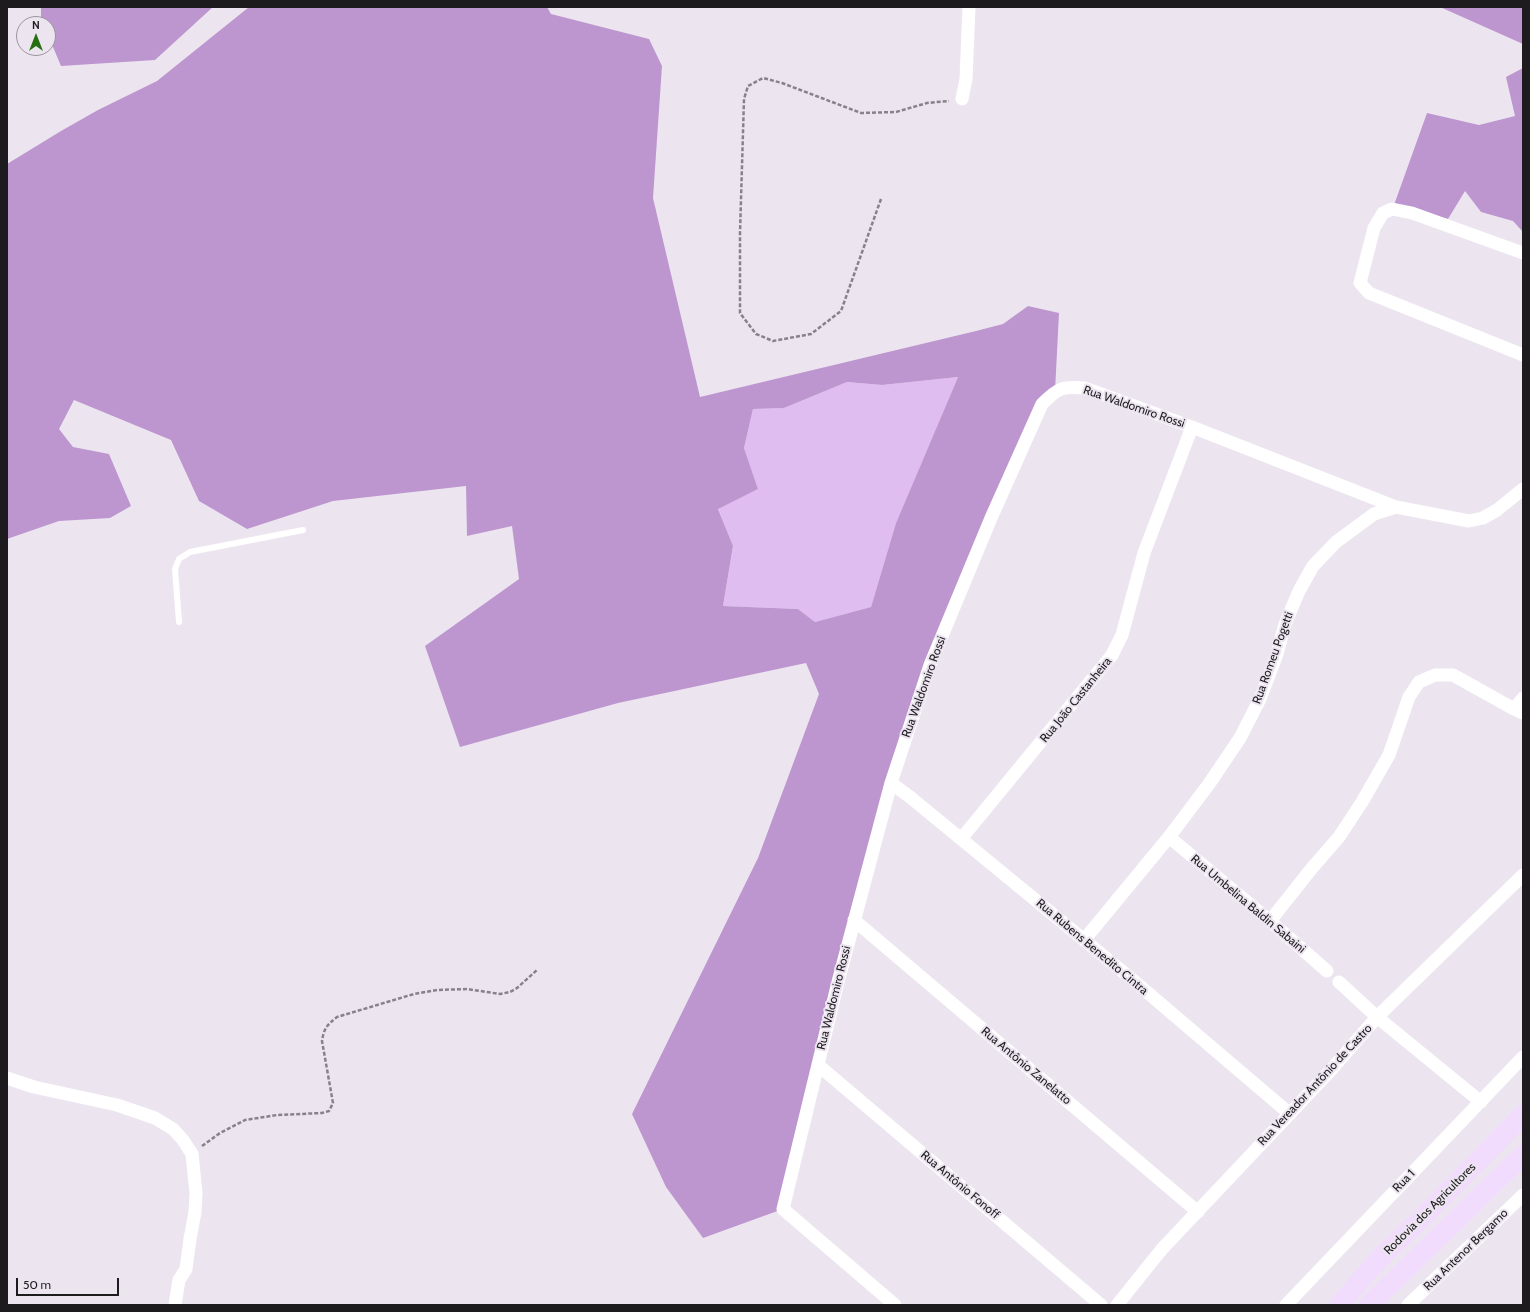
<!DOCTYPE html>
<meta charset="utf-8">
<style>
body{margin:0}
#map{position:relative;width:1530px;height:1312px;overflow:hidden;background:#ece5f0;font-family:Cabin,sans-serif}
canvas{display:block}
.frame{position:absolute;inset:0;border:8px solid #1e1b1f;pointer-events:none}
.north{position:absolute;left:16px;top:16px;width:40px;height:40px;box-sizing:border-box;background:#ece5f0;border:1px solid #9a949c;border-radius:50%;rotate:0deg;font-size:11px;font-weight:700;line-height:16px;text-align:center;color:#1e1b1f}
.north::after{content:'';display:block;margin:auto;width:14px;height:18px;background:#256f11;clip-path:polygon(50% 0,100% 100%,50% 72%,0 100%)}
.scale{position:absolute;left:16px;top:1278px;width:103px;height:18px;box-sizing:border-box;border:2px solid #1e1b1f;border-top:0;padding-left:5px;font-size:12px;line-height:14px;white-space:nowrap;color:#1e1b1f;-webkit-text-stroke:3px #ece5f0;paint-order:stroke}
</style>
<div id="map">
<canvas width="1530" height="1312"></canvas>
<div class="frame"></div>
<div class="north">N</div>
<div class="scale">50 m</div>
</div>
<script>
const g = document.querySelector('canvas').getContext('2d');
g.lineJoin = 'round';
function fill(path, color) { g.fillStyle = color; g.fill(path, 'evenodd'); }
function stroke(path, color, width, dash) { g.strokeStyle = color; g.lineWidth = width; g.lineCap = dash ? 'butt' : 'round'; g.setLineDash(dash || []); g.stroke(path); }
function write(font, color, halo, rows, align = 'center') {
  g.font = font + ' Cabin,sans-serif'; g.lineWidth = 4; g.setLineDash([]); g.textBaseline = 'middle'; g.strokeStyle = halo; g.fillStyle = color; for (const [text, x, y, turn = 0] of rows) {
    g.save(); g.translate(x, y); g.rotate((+turn || 0) * Math.PI / 180); g.textAlign = isNaN(turn) ? turn : align; if (halo) g.strokeText(text, 0, 0); g.fillText(text, 0, 0); g.restore();
  }
}
fill(new Path2D(`
 M 958,377 L 896,523 L 871,607 L 815,622 L 798,609 L 723,606 L 733,547 L 718,508 L 758,489 L 744,448 L 753,409 L 784,408 L 847,382 L 882,385 Z`), '#dfbdf0');
fill(new Path2D(`
 M 41,7 L 213,7 L 155,60 L 61,66 L 48,35 L 48,24 L 43,24 L 41,18 Z
 M 249,7 L 547,7 L 551,14 L 649,39 L 662,66 L 653,198 L 700,397 L 976,331 L 1003,324 L 1028,306 L 1059,313 L 1055,391 L 991,518 L 891,783 L 783,1209 L 703,1238 L 666,1187 L 632,1114 L 758,858 L 819,694 L 806,663 L 618,703 L 460,747 L 425,646 L 519,579 L 512,526 L 467,536 L 466,486 L 333,501 L 247,529 L 199,501 L 171,440 L 74,400 L 59,429 L 73,447 L 109,454 L 131,506 L 110,518 L 59,521 L 7,539 L 7,164 L 61,131 L 98,110 L 157,81 ZM 958,377 L 896,523 L 871,607 L 815,622 L 798,609 L 723,606 L 733,546 L 718,509 L 758,489 L 744,448 L 753,409 L 784,408 L 847,382 L 882,385 Z
 M 1440,7 L 1523,7 L 1523,44 Z
 M 1523,68 L 1523,232 L 1513,221 L 1481,212 L 1465,191 L 1448,219 L 1394,205 L 1427,113 L 1479,125 L 1515,116 L 1506,77 Z`), '#bd96d0');
stroke(new Path2D(`
 M 881,199 L 841,311 L 811,334 L 773,341 L 756,334 L 740,313 L 740,233 L 744,99 L 748,86 L 763,78 L 782,83 L 861,113 L 896,112 L 927,103 L 949,101
 M 202,1146 L 220,1133 L 245,1120 L 277,1115 L 322,1113 L 329,1111 L 333,1103 L 322,1041 C 324,1028 327,1025 337,1017 L 414,994 L 437,990 L 467,989 L 500,994 L 510,992 L 517,988 L 537,970`), '#87828a', 2.5, [4, 2]);
stroke(new Path2D(`
 M 179,622 L 175,569 L 179,559 L 190,552 L 303,530`), '#fff', 6);
stroke(new Path2D(`
 M 962,99 L 966,79 L 969,7
 M 1523,253 L 1412,213 L 1392,209 L 1383,213 L 1374,228 L 1360,283 L 1369,293 L 1523,355
 M 1514,709 L 1523,698
 M 891,783 L 910,797 L 1134,981 L 1290,1114
 M 1169,837 L 1270,921 L 1327,971
 M 961,839 L 1112,655 L 1122,635 L 1144,553 L 1192,427
 M 854,920 L 1198,1212
 M 1270,921 L 1312,868 L 1339,837 L 1362,802 L 1389,755 L 1409,697 L 1419,682 L 1435,675 L 1453,675 L 1514,709 L 1523,713
 M 1084,940 L 1169,837 L 1209,784 L 1240,738 L 1260,699 L 1277,654 L 1285,624 L 1299,591 L 1313,566 L 1336,542 L 1374,514 L 1396,507 L 1469,521 L 1483,518 L 1497,510 L 1523,489
 M 1339,982 L 1377,1017 L 1481,1102
 M 818,1065 L 1101,1305
 M 7,1078 L 34,1087 L 117,1105 L 155,1118 L 173,1129 L 183,1140 L 192,1154 L 196,1193 L 195,1212 L 190,1239 L 186,1269 L 179,1280 L 175,1305
 M 895,1305 L 783,1209 L 838,982 L 891,783 L 930,665 L 991,518 L 1042,404 C 1058,388 1062,386 1085,388 L 1192,427 L 1396,507
 M 1117,1305 L 1162,1249 L 1331,1070 L 1377,1017 L 1523,875
 M 1286,1305 L 1523,1057
 M 1408,1305 L 1523,1195`), '#fff', 13);
stroke(new Path2D(`
 M 1339,1305 L 1382,1256 L 1424,1216 L 1523,1115
 M 1369,1305 L 1523,1155`), '#f2dcfd', 20);
write('12px', '#1e1b1f', '#ece5f0', [
 ["Rua Waldomiro Rossi",1134,407,19],
 ["Rua Romeu Pogetti",1273,658,-70],
 ["Rua Waldomiro Rossi",924,687,-70],
 ["Rua João Castanheira",1076,700,-51],
 ["Rua Umbelina Baldin Sabaini",1248,904,40],
 ["Rua Rubens Benedito Cintra",1092,947,40],
 ["Rua Waldomiro Rossi",834,998,-76],
 ["Rua Antônio Zanelatto",1026,1066,40],
 ["Rua Vereador Antônio de Castro",1315,1085,-47],
 ["Rua 1",1404,1181,-46],
 ["Rua Antônio Fonoff",960,1185,40],
 ["Rodovia dos Agricultores",1430,1209,-45],
 ["Rua Antenor Bergamo",1466,1250,-44]
]);
</script>
